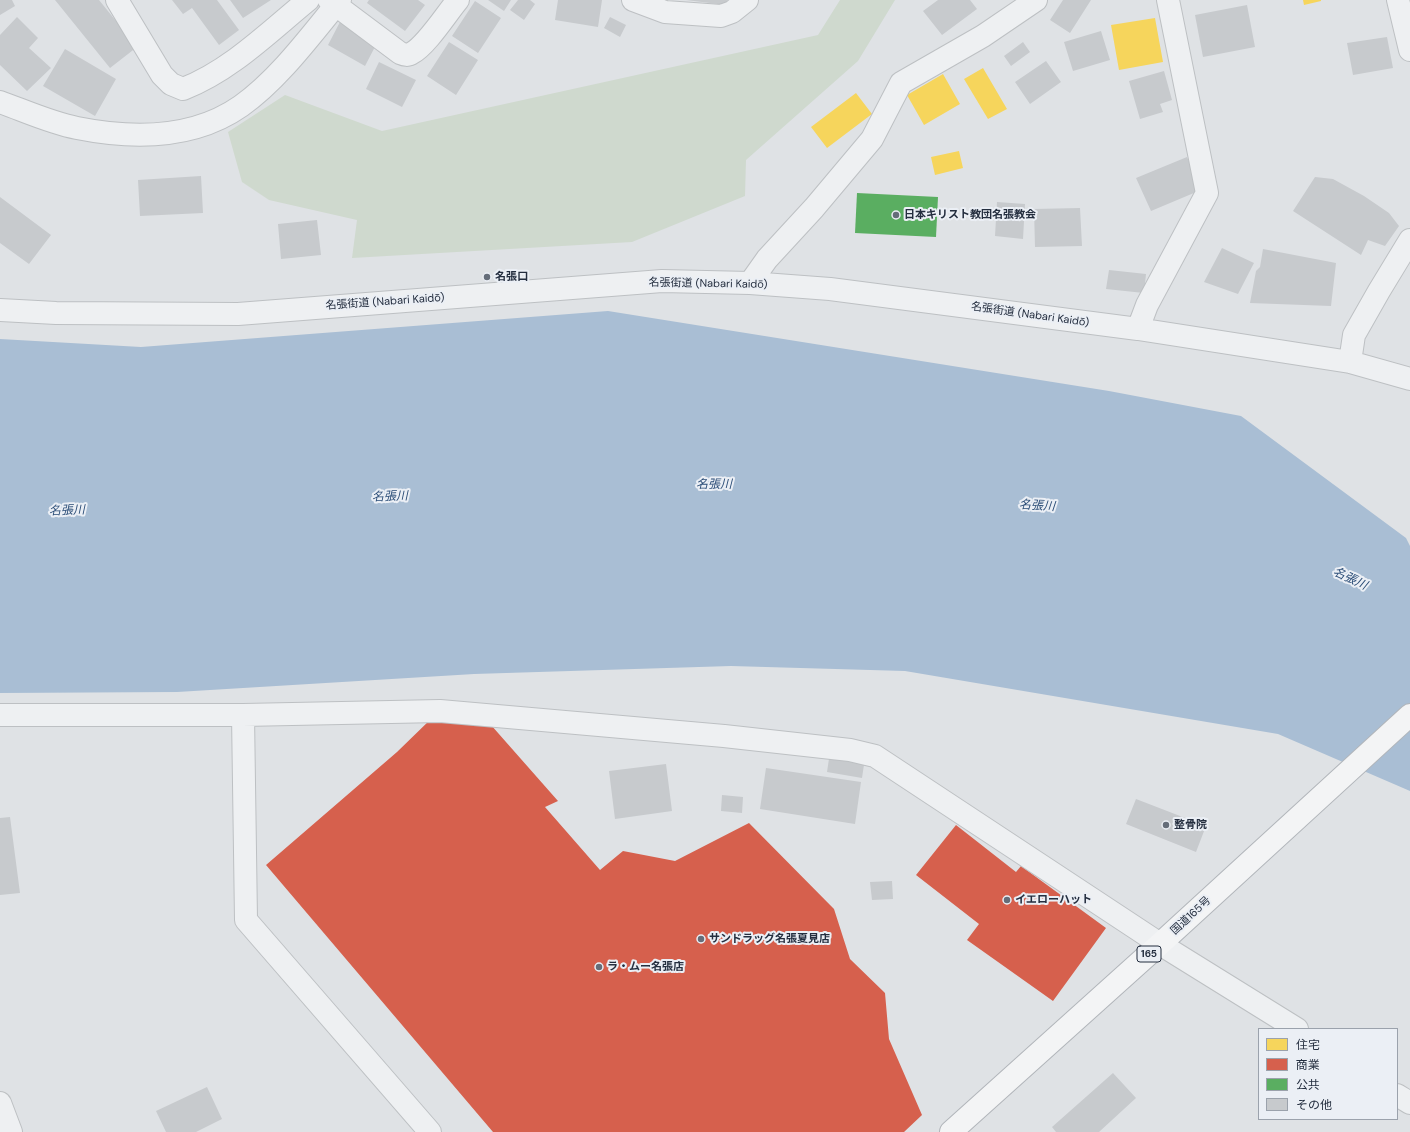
<!DOCTYPE html>
<meta charset="utf-8">
<style>
body{margin:0}
#map{position:relative;width:1410px;height:1132px;overflow:hidden;background:#dfe2e5;font-family:"DM Sans","Noto Sans JP",sans-serif}
canvas{display:block}
.legend{position:absolute;left:1258px;top:1028px;width:140px;height:92px;box-sizing:border-box;background:#ebeff5;border:1px solid #9ba2ac;margin:0;padding:5px 7px;list-style:none;font-size:12px;color:#242e3f}
.legend li{display:flex;align-items:center;gap:8px;height:20px}
.legend b{width:20px;border:1px solid #9ba2ac}
</style>
<div id="map">
<canvas width="1410" height="1132"></canvas>
<ul class="legend">
<li><b style="height:11px;background:#f6d55c"></b>住宅</li>
<li><b style="height:11px;background:#d6604d"></b>商業</li>
<li><b style="height:11px;background:#5aae61"></b>公共</li>
<li><b style="height:11px;background:#c7cacd"></b>その他</li>
</ul>
</div>
<script>
const g = document.querySelector('canvas').getContext('2d');
g.lineJoin = 'round';
function fill(path, color) { g.fillStyle = color; g.fill(path, 'evenodd'); }
function stroke(path, color, width, dash) { g.strokeStyle = color; g.lineWidth = width; g.lineCap = dash ? 'butt' : 'round'; g.setLineDash(dash || []); g.stroke(path); }
function write(font, color, halo, rows, align = 'center') {
  g.font = font + ' "DM Sans","Noto Sans JP",sans-serif'; g.lineWidth = 4; g.setLineDash([]); g.textBaseline = 'middle'; g.strokeStyle = halo; g.fillStyle = color; for (const [text, x, y, turn = 0] of rows) {
    g.save(); g.translate(x, y); g.rotate((+turn || 0) * Math.PI / 180); g.textAlign = isNaN(turn) ? turn : align; if (halo) g.strokeText(text, 0, 0); g.fillText(text, 0, 0); g.restore();
  }
}
fill(new Path2D(`
 M 840,0 L 895,0 L 858,61 L 746,160 L 745,196 L 632,242 L 352,258 L 357,220 L 269,200 L 242,182 L 228,132 L 285,95 L 382,131 L 818,35 Z`), '#cfd9ce');
fill(new Path2D(`
 M 608,311 L 1109,391 L 1241,416 L 1406,538 L 1410,546 L 1410,791 L 1278,734 L 905,671 L 731,666 L 474,674 L 177,692 L 0,693 L 0,339 L 141,347 Z`), '#a9bed4');
fill(new Path2D(`
 M 1303,0 L 1321,0 L 1321,1 L 1304,5 Z
 M 1155,18 L 1163,62 L 1119,70 L 1111,25 Z
 M 983,68 L 1007,109 L 988,119 L 964,79 Z
 M 943,74 L 960,104 L 924,125 L 907,95 Z
 M 856,93 L 872,114 L 827,148 L 811,127 Z
 M 959,151 L 963,168 L 935,175 L 931,157 Z`), '#f6d55c');
fill(new Path2D(`
 M 433,717 L 491,725 L 558,801 L 545,807 L 600,870 L 623,851 L 675,861 L 749,823 L 834,909 L 850,959 L 885,993 L 889,1039 L 922,1115 L 904,1132 L 493,1132 L 266,865 L 397,752 Z
 M 956,825 L 1016,872 L 1021,866 L 1106,928 L 1053,1001 L 967,940 L 979,924 L 916,875 Z`), '#d6604d');
fill(new Path2D(`
 M 857,193 L 938,197 L 936,237 L 855,233 Z`), '#5aae61');
fill(new Path2D(`
 M 0,0 L 12,0 L 15,6 L 0,15 Z
 M 55,0 L 99,0 L 137,47 L 110,68 Z
 M 172,0 L 217,0 L 239,30 L 219,45 L 192,8 L 183,14 Z
 M 230,0 L 271,0 L 243,18 Z
 M 369,0 L 418,0 L 425,5 L 405,31 L 367,3 Z
 M 488,0 L 511,0 L 504,11 Z
 M 518,0 L 530,0 L 535,4 L 524,20 L 510,10 Z
 M 558,0 L 602,0 L 598,27 L 555,20 Z
 M 686,0 L 727,0 L 726,5 Z
 M 938,0 L 970,0 L 977,9 L 942,35 L 923,11 Z
 M 1063,0 L 1091,0 L 1070,33 L 1050,20 Z
 M 475,1 L 501,18 L 478,53 L 452,36 Z
 M 1247,5 L 1255,47 L 1203,57 L 1195,15 Z
 M 17,17 L 38,38 L 29,48 L 51,68 L 27,91 L 0,65 L 0,35 Z
 M 610,17 L 626,25 L 620,37 L 604,28 Z
 M 341,20 L 378,41 L 365,66 L 328,45 Z
 M 1101,31 L 1110,60 L 1073,71 L 1064,42 Z
 M 1387,37 L 1393,68 L 1353,75 L 1347,43 Z
 M 449,42 L 478,60 L 456,95 L 427,76 Z
 M 1023,42 L 1030,52 L 1011,66 L 1004,56 Z
 M 65,49 L 116,79 L 95,116 L 43,86 Z
 M 1046,61 L 1061,82 L 1030,104 L 1015,82 Z
 M 379,62 L 416,80 L 402,107 L 366,89 Z
 M 1164,71 L 1172,100 L 1160,104 L 1163,112 L 1140,119 L 1129,81 Z
 M 1187,157 L 1201,190 L 1151,211 L 1136,178 Z
 M 201,176 L 203,213 L 140,216 L 138,180 Z
 M 1315,177 L 1333,179 L 1364,196 L 1389,213 L 1399,226 L 1385,246 L 1368,240 L 1361,255 L 1293,211 Z
 M 0,197 L 51,235 L 29,264 L 0,243 Z
 M 997,202 L 1025,204 L 1023,239 L 995,236 Z
 M 1080,208 L 1082,246 L 1035,247 L 1034,209 Z
 M 317,220 L 321,255 L 281,259 L 278,224 Z
 M 1222,248 L 1254,263 L 1238,294 L 1204,282 Z
 M 1263,249 L 1336,263 L 1331,306 L 1250,303 L 1256,271 L 1260,267 Z
 M 1109,270 L 1146,274 L 1144,293 L 1106,289 Z
 M 830,752 L 865,758 L 862,778 L 827,772 Z
 M 666,764 L 672,811 L 615,819 L 609,771 Z
 M 766,768 L 861,782 L 855,824 L 760,809 Z
 M 722,795 L 743,797 L 742,813 L 721,811 Z
 M 1136,799 L 1206,826 L 1196,852 L 1126,824 Z
 M 10,817 L 20,893 L 0,895 L 0,818 Z
 M 892,881 L 893,899 L 872,900 L 870,882 Z
 M 1113,1073 L 1136,1098 L 1099,1132 L 1056,1132 L 1052,1127 Z
 M 207,1087 L 222,1119 L 196,1132 L 166,1132 L 156,1111 Z`), '#c7cacd');
const minor = new Path2D(`
 M 117,0 L 162,75 L 171,84 L 183,89 C 230,71 269,32 308,0
 M 329,0 L 400,53 C 405,55 408,56 412,53 C 426,46 447,13 458,0
 M 633,0 L 665,12 L 721,16 L 732,12 L 747,0
 M 1398,0 L 1410,50
 M 0,102 C 25,111 51,123 77,128 C 132,139 194,139 241,106 C 279,79 311,35 340,0
 M 750,283 L 767,259 L 814,208 L 872,139 L 901,83 L 983,36 L 1036,0
 M 0,310 L 56,313 L 238,314 L 662,281 L 750,283 L 830,289 L 1138,329 L 1350,362 L 1410,379
 M 1138,329 L 1147,305 L 1207,193 L 1168,0
 M 1350,362 L 1354,335 L 1379,291 L 1410,240
 M 0,715 L 243,715 L 440,711 L 724,736 L 850,750 L 875,756 L 1160,944 L 1297,1029
 M 243,715 L 246,920 L 430,1132
 M 1397,1095 L 1410,1103
 M 0,1103 L 11,1132`);
const highway = new Path2D(`
 M 951,1132 L 1160,944 L 1410,715`);
stroke(minor, '#bdc0c3', 24);
stroke(highway, '#b1b5ba', 24);
stroke(minor, '#eef0f2', 22);
stroke(highway, '#f3f4f5', 22);
for (const [x, y, r, color] of [
 [896,215,4,"#656d79"],
 [487,277,4,"#656d79"],
 [1166,825,4,"#656d79"],
 [1007,900,4,"#656d79"],
 [701,939,4,"#656d79"],
 [599,967,4,"#656d79"]
]) { const dot = new Path2D(); dot.arc(x, y, r, 0, 2 * Math.PI); g.fillStyle = color; g.fill(dot); stroke(dot, '#ebeff5', 1.5); }
for (const [x, y, w] of [
 [1149,954,24]
]) { const box = new Path2D(); box.roundRect(x - w / 2, y - 8, w, 16, 3); g.fillStyle = '#ebeff5'; g.fill(box); stroke(box, '#242e3f', 1); }
write('bold 10px', '#242e3f', null, [
 ["165",1149,954]
]);
write('bold 11px', '#242e3f', '#ebeff5', [
 ["日本キリスト教団名張教会",904,215],
 ["名張口",495,277],
 ["整骨院",1174,825],
 ["イエローハット",1015,900],
 ["サンドラッグ名張夏見店",709,939],
 ["ラ・ムー名張店",607,967]
], 'left');
write('11px', '#242e3f', '#ebeff5', [
 ["名張街道 (Nabari Kaidō)",708,284,1],
 ["名張街道 (Nabari Kaidō)",385,302,-4],
 ["名張街道 (Nabari Kaidō)",1030,315,8],
 ["国道165号",1191,916,-43]
]);
write('italic 12px', '#2b4d77', '#ebeff5', [
 ["名張川",714,485],
 ["名張川",390,497,-2],
 ["名張川",1037,506,4],
 ["名張川",67,511,-2],
 ["名張川",1350,579,25]
]);
</script>
